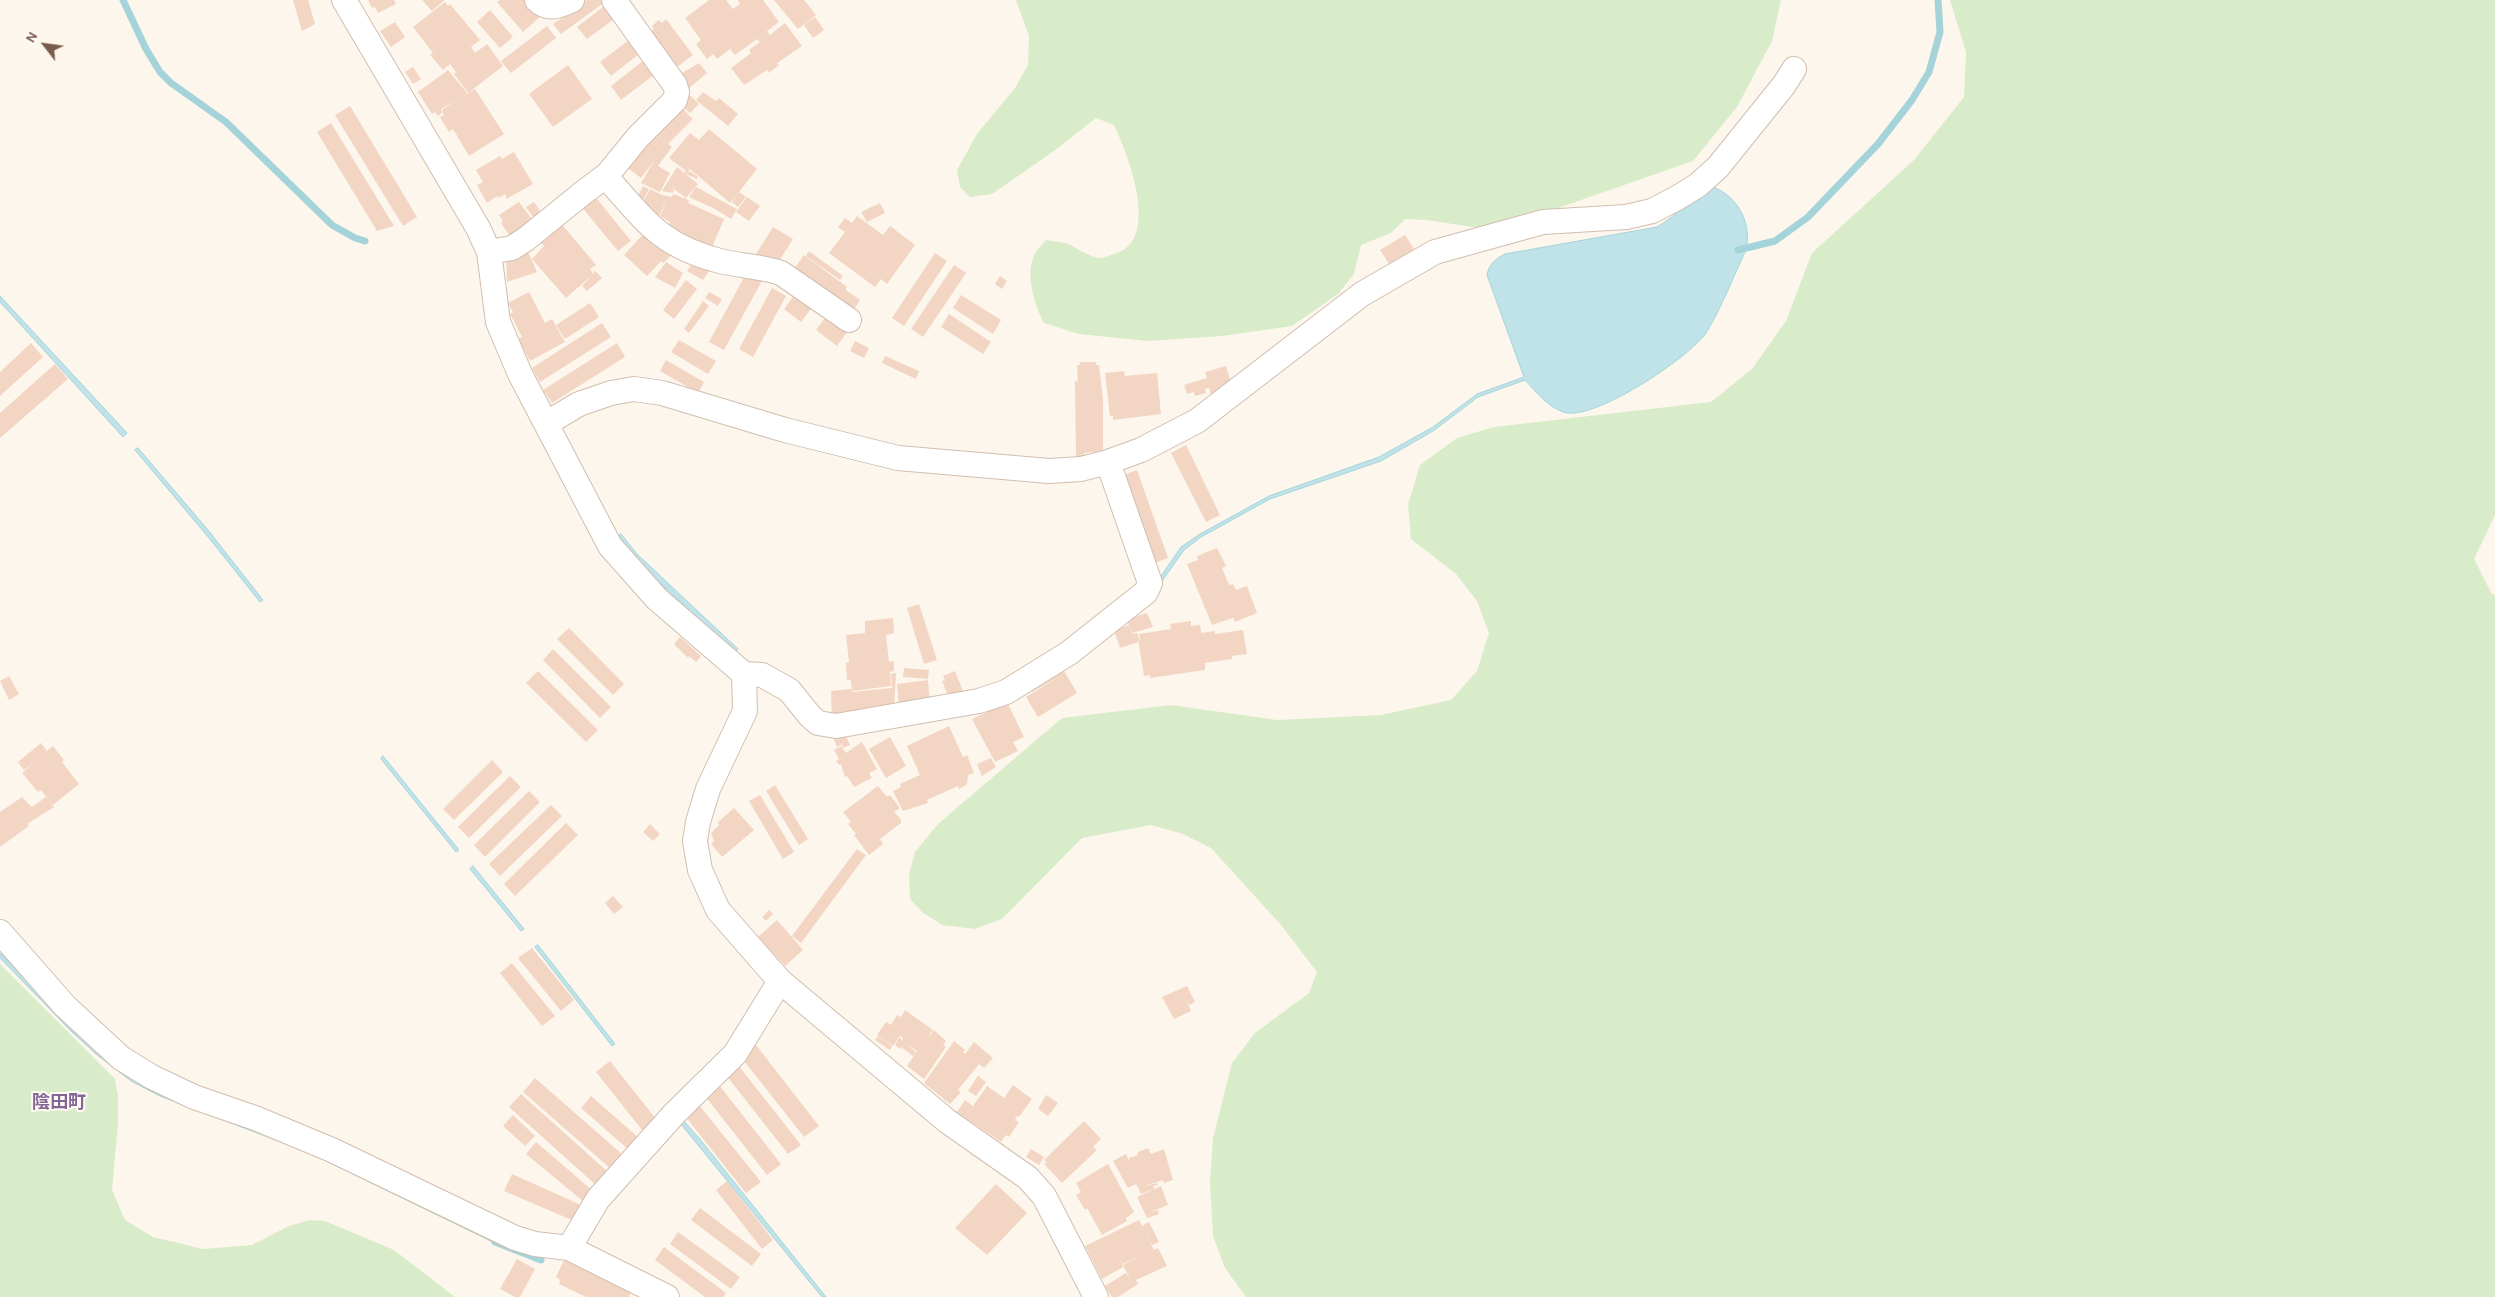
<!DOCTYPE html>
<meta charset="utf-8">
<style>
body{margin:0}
#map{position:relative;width:2495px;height:1297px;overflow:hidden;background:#fdf6ec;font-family:Karla,sans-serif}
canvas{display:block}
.north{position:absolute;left:20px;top:20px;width:50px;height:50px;-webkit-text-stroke:4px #fffaf3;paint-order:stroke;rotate:300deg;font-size:14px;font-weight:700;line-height:20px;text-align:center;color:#7a5c4d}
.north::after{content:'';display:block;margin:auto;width:18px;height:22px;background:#7a5c4d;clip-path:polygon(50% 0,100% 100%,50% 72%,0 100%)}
</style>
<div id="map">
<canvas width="2495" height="1297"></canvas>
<div class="north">N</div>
</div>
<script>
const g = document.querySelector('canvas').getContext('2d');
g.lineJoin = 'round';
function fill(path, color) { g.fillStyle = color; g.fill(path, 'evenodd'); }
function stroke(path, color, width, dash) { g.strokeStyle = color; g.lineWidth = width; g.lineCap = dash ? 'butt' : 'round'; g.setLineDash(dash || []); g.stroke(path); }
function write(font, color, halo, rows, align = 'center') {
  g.font = font + ' Karla,"Noto Sans JP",sans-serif'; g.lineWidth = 4; g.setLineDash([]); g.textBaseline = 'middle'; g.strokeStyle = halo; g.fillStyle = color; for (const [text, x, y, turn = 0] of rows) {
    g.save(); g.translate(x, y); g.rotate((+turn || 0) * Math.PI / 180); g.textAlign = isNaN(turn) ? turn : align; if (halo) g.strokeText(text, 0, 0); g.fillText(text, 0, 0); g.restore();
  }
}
fill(new Path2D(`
 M 1016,0 L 1781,0 L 1772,41 L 1737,107 L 1693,161 L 1541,214 L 1486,229 L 1426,220 L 1405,219 L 1391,233 L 1361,245 L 1354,274 L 1338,294 L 1292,326 L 1222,336 L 1147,341 L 1079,334 L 1044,323 C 1035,306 1025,275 1034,256 C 1036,250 1042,245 1046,240 C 1053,241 1061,242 1068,244 C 1077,248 1090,257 1100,258 C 1103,258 1108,256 1111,255 C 1163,244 1129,157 1114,125 L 1096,118 L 1054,151 L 992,194 L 970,197 L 960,187 L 957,170 L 977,134 L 1015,88 L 1028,65 L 1029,36 Z
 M 1950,0 L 2495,0 L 2495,515 L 2474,559 L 2491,593 L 2495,595 L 2495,1297 L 1246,1297 L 1225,1268 L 1213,1236 L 1210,1183 L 1213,1138 L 1232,1063 L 1255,1033 L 1309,993 L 1317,972 L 1281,925 L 1211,848 L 1183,834 L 1151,825 L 1082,838 L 1002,919 L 975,929 L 942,925 L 922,912 L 910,899 L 909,875 L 915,852 L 938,824 L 1062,718 L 1171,705 L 1277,720 L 1381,715 L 1451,700 L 1477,671 L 1489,633 L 1477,601 L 1456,574 L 1411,539 L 1408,505 L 1420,465 L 1457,438 L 1494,427 L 1711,402 L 1752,369 L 1786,321 L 1812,253 L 1914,160 L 1964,97 L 1966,52 Z
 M 0,964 L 115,1079 L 118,1097 L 118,1123 L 112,1190 L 125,1220 L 153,1237 L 203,1249 L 252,1245 L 289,1226 L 310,1220 L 325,1221 L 394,1250 L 455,1297 L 0,1297 Z`), '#d8ecc9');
const water = new Path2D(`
 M 1713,187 C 1739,197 1752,224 1746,250 C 1733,277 1722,307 1706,333 C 1690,357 1592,423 1563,412 C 1547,406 1536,392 1525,380 L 1478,397 L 1433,431 L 1381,461 L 1270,499 L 1201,537 L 1184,550 L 1162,581 L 1159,579 L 1181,547 L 1200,534 L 1269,496 L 1379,457 L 1433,427 L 1477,394 L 1524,377 L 1487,275 C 1489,264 1495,259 1505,254 L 1657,227 C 1677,215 1692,198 1713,187 Z
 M 0,296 L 127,433 L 123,437 L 0,302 Z
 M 138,448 L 208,530 L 263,600 L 260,602 L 209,538 L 135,450 Z
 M 621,534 L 637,554 L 738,649 L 735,653 L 632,557 L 617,537 Z
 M 383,756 L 459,850 L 456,852 L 381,759 Z
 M 473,866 L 524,929 L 521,931 L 470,869 Z
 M 538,945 L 615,1044 L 612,1046 L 535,947 Z
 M 0,953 L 77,1032 L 285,1139 L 503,1244 L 503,1247 L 310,1153 L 160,1096 L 131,1081 L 96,1054 L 71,1031 L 0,958 Z
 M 683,1120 L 699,1138 L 826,1297 L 822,1297 L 680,1123 Z`);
fill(water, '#bfe3e8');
stroke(water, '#a5d3da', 1);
stroke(new Path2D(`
 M 123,0 L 146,49 L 160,72 L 171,83 L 226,122 L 332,225 L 355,238 L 365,241
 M 1738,250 L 1775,241 L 1808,217 L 1878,144 L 1912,100 L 1929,72 L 1940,32 L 1938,0
 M 495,1242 L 541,1260`), '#a5d3da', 7);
fill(new Path2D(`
 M 293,0 L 308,0 L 315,24 L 302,31 Z
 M 368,0 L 394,0 L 396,4 L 378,13 L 375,7 L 372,8 Z
 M 422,0 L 445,0 L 432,11 Z
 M 500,0 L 531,0 L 543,14 L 523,32 L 497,2 Z
 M 587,0 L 604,0 L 605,2 L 561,34 L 553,24 Z
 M 709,0 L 726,0 L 733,9 L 740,4 L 738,0 L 763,0 L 779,22 L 767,31 L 770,35 L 785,23 L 802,46 L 777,63 L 779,65 L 769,73 L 767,70 L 744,85 L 731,68 L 751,53 L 749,50 L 760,42 L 757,39 L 735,55 L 730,49 L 717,59 L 713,54 L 707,59 L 696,44 L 701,40 L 685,18 Z
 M 774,0 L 804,0 L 816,15 L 798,29 Z
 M 445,2 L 448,6 L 450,4 L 480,40 L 471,47 L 475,53 L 487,44 L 503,66 L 468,93 L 454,74 L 456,72 L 450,64 L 443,70 L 430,55 L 433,53 L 413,27 Z
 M 607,4 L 617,17 L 587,39 L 577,27 Z
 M 490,10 L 513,37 L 500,48 L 477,22 Z
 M 815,17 L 824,30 L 813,38 L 804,25 Z
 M 666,19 L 693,55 L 673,70 L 647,35 L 654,29 L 652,26 L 659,20 L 662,23 Z
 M 395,22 L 405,37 L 391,47 L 380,31 Z
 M 547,26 L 556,38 L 511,73 L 501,61 Z
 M 633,37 L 644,50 L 611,76 L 600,62 Z
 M 648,57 L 659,71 L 621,100 L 611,86 Z
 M 699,63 L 707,73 L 688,89 L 677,76 Z
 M 568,65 L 592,99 L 553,127 L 529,94 Z
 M 413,67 L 421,79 L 413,84 L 405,72 Z
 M 448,70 L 467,93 L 465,95 L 475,89 L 504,134 L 469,156 L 453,129 L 449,132 L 440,117 L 444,115 L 442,110 L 454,101 L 441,109 L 442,113 L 438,116 L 435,112 L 432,114 L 418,92 Z
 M 703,92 L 716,101 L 719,98 L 738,114 L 728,126 L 696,100 Z
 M 690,95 L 699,104 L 690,113 L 680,105 Z
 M 679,105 L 693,119 L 668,144 L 672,147 L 658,166 L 670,173 L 660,192 L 641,183 L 654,161 L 641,178 L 624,165 L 650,131 L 660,138 L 652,131 Z
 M 350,106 L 417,217 L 403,226 L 335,115 Z
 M 331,123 L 394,226 L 377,231 L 317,132 Z
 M 709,129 L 757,169 L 739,192 L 746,197 L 738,207 L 732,202 L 737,194 L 730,203 L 690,169 L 687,173 L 690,171 L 698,177 L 697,179 L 684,173 L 686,171 L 669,158 L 690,133 L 699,140 Z
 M 514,152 L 533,184 L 506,199 L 506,194 L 498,198 L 497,196 L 487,203 L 477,185 L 483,182 L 476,170 L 500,156 L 502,159 Z
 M 677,167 L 698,184 L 686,198 L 670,186 L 674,190 L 673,193 L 662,191 Z
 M 643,186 L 649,189 L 641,204 L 635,202 Z
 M 696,187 L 737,209 L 731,219 L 715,209 L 717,204 L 715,209 L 689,197 Z
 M 650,189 L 662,195 L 672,197 L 673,194 L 689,200 L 688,203 L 724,219 L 711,250 L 667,230 L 670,222 L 660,216 L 668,197 L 659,216 L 640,208 Z
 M 593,194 L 631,241 L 618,251 L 580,205 Z
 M 747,197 L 760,206 L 749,221 L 736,212 Z
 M 519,202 L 535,223 L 512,239 L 501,223 L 503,221 L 499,215 Z
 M 534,202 L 544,217 L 536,222 L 526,207 Z
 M 880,203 L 885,213 L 867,222 L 861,212 Z
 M 857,216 L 883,235 L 890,226 L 915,245 L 887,284 L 881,279 L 875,287 L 829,253 L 845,232 L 838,227 L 845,218 L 852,223 Z
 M 559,221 L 596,265 L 590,269 L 594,275 L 594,270 L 602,278 L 587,291 L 582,286 L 592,275 L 566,298 L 532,259 L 544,246 L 539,240 Z
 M 773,227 L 793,239 L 776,266 L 756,254 Z
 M 646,231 L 672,255 L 663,263 L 661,261 L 647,276 L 624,255 Z
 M 1405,235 L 1414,249 L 1389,264 L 1380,250 Z
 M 527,249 L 537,272 L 507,282 L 506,256 Z
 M 808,252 L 810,252 L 843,276 L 840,280 L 806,256 Z
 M 935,253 L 947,261 L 904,326 L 892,318 Z
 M 804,255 L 847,287 L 845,291 L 846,290 L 860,300 L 850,315 L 792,272 Z
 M 666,262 L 683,273 L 675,288 L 655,277 Z
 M 693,262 L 709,271 L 703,280 L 687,271 Z
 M 954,265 L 966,273 L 923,337 L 911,329 Z
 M 748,270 L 763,279 L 724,350 L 709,342 Z
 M 1000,276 L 1007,281 L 1002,289 L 995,284 Z
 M 686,280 L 697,289 L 674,319 L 663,310 Z
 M 772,288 L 786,296 L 753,357 L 739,349 Z
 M 529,292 L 545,323 L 552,319 L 565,342 L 530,361 L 518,339 L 522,337 L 510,314 L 513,312 L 508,303 Z
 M 709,292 L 722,299 L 718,306 L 705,298 Z
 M 796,293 L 813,306 L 801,322 L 784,309 Z
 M 961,295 L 1001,320 L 993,334 L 953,308 Z
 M 703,301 L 709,306 L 689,333 L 684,329 Z
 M 590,303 L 599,317 L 565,339 L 556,325 Z
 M 949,314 L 991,342 L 983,354 L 941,327 Z
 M 827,315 L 848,331 L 837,346 L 816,330 Z
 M 602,323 L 611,337 L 540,382 L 532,368 Z
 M 679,340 L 716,361 L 708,374 L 671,352 Z
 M 855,341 L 869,348 L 864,358 L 850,351 Z
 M 31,343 L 43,357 L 0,396 L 0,372 Z
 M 617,343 L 625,357 L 552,403 L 543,390 Z
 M 885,356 L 919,371 L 916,379 L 882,363 Z
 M 666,360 L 704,382 L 698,393 L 660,371 Z
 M 1080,362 L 1096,362 L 1096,365 L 1099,365 L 1103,400 L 1103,451 L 1084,453 L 1085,457 L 1076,457 L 1075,381 L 1078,382 L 1077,365 L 1080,365 Z
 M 55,364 L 68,379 L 0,438 L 0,413 Z
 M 1226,366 L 1233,389 L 1211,395 L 1209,388 L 1205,389 L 1206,393 L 1195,396 L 1194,392 L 1187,394 L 1184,385 L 1207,378 L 1205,372 Z
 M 1124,371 L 1125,376 L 1157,373 L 1161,414 L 1113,420 L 1113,416 L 1110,416 L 1105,373 Z
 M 1186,445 L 1220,515 L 1206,522 L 1171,453 Z
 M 1137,470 L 1168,558 L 1152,564 L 1121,476 Z
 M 1217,548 L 1226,566 L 1222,568 L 1229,585 L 1233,584 L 1236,590 L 1247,586 L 1257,613 L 1235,622 L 1233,618 L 1212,625 L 1187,564 L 1198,560 L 1197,556 Z
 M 919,604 L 937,660 L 924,664 L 907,608 Z
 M 1147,613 L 1153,627 L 1132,633 L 1127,619 Z
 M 893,618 L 894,633 L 886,635 L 889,662 L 894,661 L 894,671 L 890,672 L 891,686 L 852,691 L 851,680 L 847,680 L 846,663 L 849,662 L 846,635 L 865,633 L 865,621 Z
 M 1191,621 L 1191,626 L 1200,625 L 1201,633 L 1215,631 L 1215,634 L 1243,630 L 1247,654 L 1232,656 L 1232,659 L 1205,663 L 1205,670 L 1150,678 L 1150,675 L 1144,676 L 1138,639 L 1138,642 L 1120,648 L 1114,630 L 1129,625 L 1132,634 L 1137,633 L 1141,643 L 1139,634 L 1171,629 L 1170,624 Z
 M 569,628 L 624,684 L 613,695 L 557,639 Z
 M 680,637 L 701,656 L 696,662 L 689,656 L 688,658 L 674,644 Z
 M 553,649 L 611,707 L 600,718 L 543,660 Z
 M 904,668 L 929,670 L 928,679 L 903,677 Z
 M 1063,669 L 1077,693 L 1038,717 L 1026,697 L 1059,677 L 1032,692 L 1030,688 Z
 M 538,671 L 598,730 L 586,742 L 526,683 Z
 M 955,671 L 964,694 L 949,698 L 942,681 L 945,680 L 943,676 Z
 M 896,673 L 894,709 L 832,719 L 831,691 L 851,689 L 852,692 L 892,688 L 891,674 Z
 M 9,676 L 19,694 L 9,700 L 0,681 Z
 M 928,680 L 930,703 L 899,706 L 897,684 Z
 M 1007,702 L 1024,737 L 1013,742 L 1018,751 L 995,762 L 972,719 Z
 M 949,726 L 963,757 L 967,755 L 974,773 L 968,775 L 967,784 L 959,789 L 958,786 L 927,800 L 928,803 L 903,811 L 893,791 L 901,787 L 900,784 L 920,775 L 907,746 Z
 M 844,732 L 850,745 L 843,748 L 842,745 L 845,743 L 837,747 L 832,735 Z
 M 890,737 L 906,766 L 886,778 L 869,749 Z
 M 862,742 L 877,769 L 869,773 L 872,778 L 854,787 L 847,776 L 845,777 L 841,764 L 839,765 L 836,761 L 839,759 L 834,750 L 841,746 L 846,753 Z
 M 41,743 L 47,751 L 53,746 L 64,760 L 62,762 L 79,784 L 53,805 L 41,790 L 38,792 L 22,773 L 36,761 L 24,770 L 18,762 Z
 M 991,758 L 996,767 L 982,776 L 977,764 Z
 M 492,760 L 503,772 L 454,820 L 443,809 Z
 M 510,776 L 521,787 L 469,838 L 458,827 Z
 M 775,785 L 808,839 L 799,845 L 766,791 Z
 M 878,786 L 887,797 L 890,795 L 900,808 L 894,812 L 901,819 L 901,823 L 880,839 L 883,844 L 869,855 L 854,835 L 856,834 L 848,824 L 851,822 L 843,812 Z
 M 529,791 L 540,802 L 485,857 L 474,845 Z
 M 760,795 L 794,852 L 783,859 L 749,801 Z
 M 22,797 L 32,807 L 46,797 L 54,807 L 27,824 L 29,826 L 0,847 L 0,812 Z
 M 551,805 L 562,816 L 500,876 L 489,864 Z
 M 734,808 L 754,830 L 722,857 L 711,844 L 714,841 L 711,833 L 719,825 L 718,822 Z
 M 566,823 L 578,835 L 515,896 L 504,884 Z
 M 650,824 L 660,834 L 653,841 L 643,832 Z
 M 857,849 L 866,855 L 801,943 L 792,936 Z
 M 613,896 L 623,907 L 614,914 L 605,903 Z
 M 769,910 L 773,914 L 766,921 L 762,917 Z
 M 777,920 L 803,950 L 785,966 L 758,937 Z
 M 532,948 L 574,1000 L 561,1011 L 518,958 Z
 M 512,963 L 555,1016 L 542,1026 L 500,973 Z
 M 1187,986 L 1195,1002 L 1190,1005 L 1187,1001 L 1191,1011 L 1174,1019 L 1162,997 Z
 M 905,1010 L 933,1030 L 930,1034 L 911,1021 L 930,1034 L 929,1037 L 934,1030 L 946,1041 L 943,1045 L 946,1047 L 924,1079 L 907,1066 L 917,1051 L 906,1044 L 916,1052 L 913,1056 L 901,1047 L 900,1049 L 895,1045 L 900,1037 L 902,1041 L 904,1036 L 903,1038 L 900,1036 L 893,1046 L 877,1035 L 886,1022 L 891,1025 L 897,1015 L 901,1017 Z
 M 878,1036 L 892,1046 L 890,1050 L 875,1040 Z
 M 954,1041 L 965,1050 L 963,1052 L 965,1054 L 974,1042 L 993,1058 L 984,1068 L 979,1064 L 958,1090 L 961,1092 L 950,1104 L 924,1083 Z
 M 756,1045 L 819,1126 L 804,1137 L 741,1057 Z
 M 610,1061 L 656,1119 L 642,1130 L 596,1072 Z
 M 738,1065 L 801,1145 L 788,1154 L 726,1075 Z
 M 978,1076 L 986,1082 L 976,1096 L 968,1091 Z
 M 535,1078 L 623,1155 L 611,1169 L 523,1092 Z
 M 719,1085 L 781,1164 L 767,1175 L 705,1096 Z
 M 1013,1085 L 1032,1099 L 1019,1117 L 1017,1116 L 1015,1120 L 1019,1122 L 1009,1137 L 1006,1135 L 1001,1142 L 957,1112 L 965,1100 L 973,1106 L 987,1086 L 1004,1098 Z
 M 521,1094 L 609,1173 L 597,1186 L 509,1107 Z
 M 1046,1095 L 1058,1103 L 1048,1116 L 1038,1109 Z
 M 591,1096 L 639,1138 L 629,1150 L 581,1108 Z
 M 699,1105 L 761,1182 L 746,1193 L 685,1116 Z
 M 513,1115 L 535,1136 L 525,1146 L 503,1126 Z
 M 1084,1121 L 1101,1139 L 1093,1147 L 1097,1150 L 1062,1183 L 1044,1164 L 1047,1162 L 1044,1160 Z
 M 536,1142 L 593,1191 L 584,1202 L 526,1154 Z
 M 1148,1148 L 1151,1154 L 1164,1149 L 1173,1180 L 1164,1183 L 1163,1180 L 1138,1188 L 1136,1184 L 1128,1188 L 1113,1161 L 1126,1154 L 1129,1161 L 1129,1158 L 1138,1155 L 1138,1152 Z
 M 1031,1149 L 1044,1157 L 1039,1165 L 1026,1157 Z
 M 1108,1164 L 1134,1212 L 1126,1218 L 1127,1221 L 1102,1235 L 1087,1208 L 1085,1210 L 1076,1195 L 1081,1192 L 1076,1183 Z
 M 512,1174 L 581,1205 L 574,1221 L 504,1191 Z
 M 727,1181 L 773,1240 L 762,1249 L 716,1190 Z
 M 1157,1183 L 1158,1185 L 1153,1186 L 1154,1189 L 1141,1194 L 1138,1189 L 1141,1187 Z
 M 996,1184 L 1027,1213 L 987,1255 L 955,1228 Z
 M 1161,1186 L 1168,1205 L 1150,1212 L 1158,1210 L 1159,1214 L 1147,1218 L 1137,1197 Z
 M 700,1208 L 761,1254 L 752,1266 L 691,1220 Z
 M 1139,1220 L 1142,1226 L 1149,1222 L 1159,1242 L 1152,1245 L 1144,1231 L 1154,1250 L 1158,1248 L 1167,1266 L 1136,1280 L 1138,1284 L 1118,1297 L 1112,1297 L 1105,1286 L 1126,1273 L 1131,1281 L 1123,1265 L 1140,1256 L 1123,1264 L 1121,1260 L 1123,1267 L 1102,1279 L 1085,1246 Z
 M 678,1232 L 740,1277 L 731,1289 L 670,1244 Z
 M 664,1247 L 726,1293 L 723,1297 L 705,1297 L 655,1260 Z
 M 517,1259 L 535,1269 L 520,1297 L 515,1297 L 500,1289 Z
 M 564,1260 L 631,1292 L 629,1297 L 586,1297 L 559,1284 L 560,1280 L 556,1277 Z`), '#f3d5c3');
const minor = new Path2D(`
 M 344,0 L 478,228 L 489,252 L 498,322 L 520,374 L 610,546 L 657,599 L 744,674 L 762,675 L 789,690 L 810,716 L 818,723 L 836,726 L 979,701 L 1006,692 L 1069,653 L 1146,592 L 1150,583 L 1108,462
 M 537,0 C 548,11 559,6 572,0
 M 606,177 C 645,220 660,246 720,261 C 740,266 761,266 781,273 L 849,320
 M 489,252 L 512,248 L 526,239 L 584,192 L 607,175 L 638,137 L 675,100 L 677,92 L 675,85 L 614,0
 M 547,423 L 579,404 L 611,393 L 634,389 L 662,393 L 785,430 L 898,458 L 1049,471 L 1081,469 L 1108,462 L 1141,450 L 1197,421 L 1362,294 L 1435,252 L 1543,222 L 1626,217 L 1652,211 L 1677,198 L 1698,185 L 1718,167 L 1784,85 L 1794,69
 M 744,674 L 745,711 L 708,789 L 698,822 L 695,841 L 700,870 L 718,910 L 780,981 L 947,1121 L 1028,1178 L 1044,1196 L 1096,1297
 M 0,932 L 65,1006 L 121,1058 L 152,1077 L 194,1097 L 255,1118 L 332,1150 L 515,1238 L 535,1244 L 569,1248 L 667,1297
 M 569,1248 L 598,1199 L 675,1113 L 735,1054 L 780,981`);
stroke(minor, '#d1beb0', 26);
stroke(minor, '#fff', 24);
write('bold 18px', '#846695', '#fffaf3', [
 ["陰田町",59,1103]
]);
</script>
